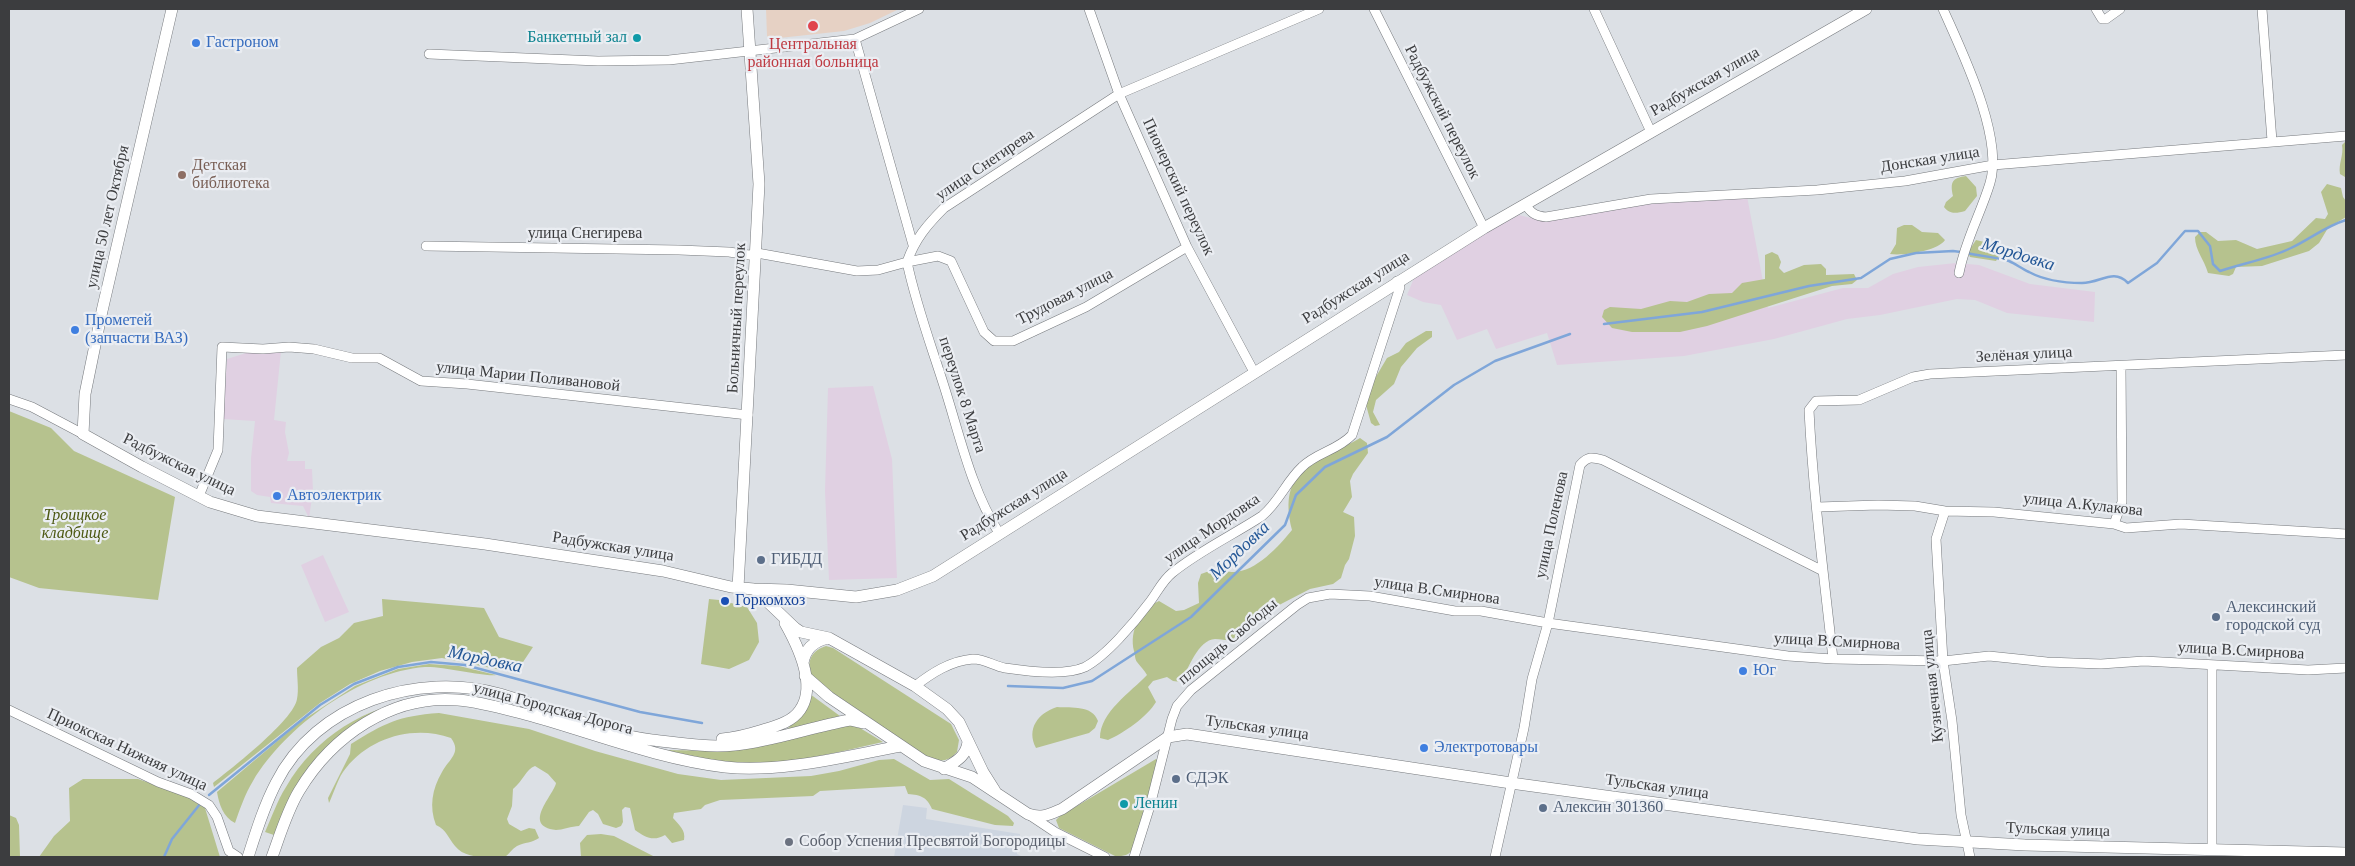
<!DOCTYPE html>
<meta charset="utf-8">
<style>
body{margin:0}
#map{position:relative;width:2355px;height:866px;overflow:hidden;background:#dce0e5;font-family:Georgia,serif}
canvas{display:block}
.frame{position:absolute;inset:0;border:10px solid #3c3d3f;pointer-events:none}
</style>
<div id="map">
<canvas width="2355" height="866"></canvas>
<div class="frame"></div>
</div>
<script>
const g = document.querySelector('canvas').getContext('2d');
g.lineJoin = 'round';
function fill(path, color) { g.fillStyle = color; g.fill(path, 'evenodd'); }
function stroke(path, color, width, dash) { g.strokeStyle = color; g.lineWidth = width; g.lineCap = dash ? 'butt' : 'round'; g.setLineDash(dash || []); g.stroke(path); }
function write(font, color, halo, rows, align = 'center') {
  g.font = font + ' Georgia,serif'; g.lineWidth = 4.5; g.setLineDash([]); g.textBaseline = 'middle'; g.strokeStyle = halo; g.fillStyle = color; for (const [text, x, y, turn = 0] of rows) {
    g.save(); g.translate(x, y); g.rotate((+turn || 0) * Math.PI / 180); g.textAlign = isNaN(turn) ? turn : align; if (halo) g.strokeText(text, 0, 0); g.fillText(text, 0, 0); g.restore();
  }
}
fill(new Path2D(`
 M 903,805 L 927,808 L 926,819 L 1020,834 L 1017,854 L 1023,857 L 894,857 Z`), '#cdd5e0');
fill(new Path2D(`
 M 1747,196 L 1768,308 L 1843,288 L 1868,288 L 1893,274 L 1918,267 L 1956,263 L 1979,265 L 2030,284 L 2095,292 L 2094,322 L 2007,313 L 1975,300 L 1957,299 L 1880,315 L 1847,319 L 1774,339 L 1684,356 L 1557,365 L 1547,333 L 1496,349 L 1487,329 L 1457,340 L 1441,305 L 1423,302 L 1407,295 L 1414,278 L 1492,229 L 1519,215 L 1535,219 L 1620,206 Z
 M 281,351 L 274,420 L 286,422 L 285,432 L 289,453 L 287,461 L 305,461 L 305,469 L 312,469 L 313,491 L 309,518 L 303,506 L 271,503 L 270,497 L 257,495 L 251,491 L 251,458 L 255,421 L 223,419 L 227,359 L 246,353 Z
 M 873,386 L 892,459 L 897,578 L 829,580 L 825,491 L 828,388 Z
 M 323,555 L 349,612 L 325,622 L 301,565 Z`), '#e0d0e2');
fill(new Path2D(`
 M 766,9 L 899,9 L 870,23 L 844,31 L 770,39 L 767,36 Z`), '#e6d1c4');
fill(new Path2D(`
 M 2346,141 L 2346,176 L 2345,177 L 2340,174 C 2338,164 2344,155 2342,145 Z
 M 1966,176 L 1976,187 L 1977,196 L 1965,211 C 1957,213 1950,215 1944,207 L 1946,202 L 1953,196 C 1950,182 1952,178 1966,176 Z
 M 2327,184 L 2341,188 L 2343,197 L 2346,201 L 2346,217 L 2328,228 L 2319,243 L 2309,251 L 2262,266 L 2236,267 L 2233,274 L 2229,276 L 2208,273 C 2204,259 2195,250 2195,237 L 2200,232 L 2206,232 L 2218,241 L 2236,240 L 2257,249 L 2292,241 L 2316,218 L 2325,219 L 2328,214 L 2321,192 Z
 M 1904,225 L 1912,225 L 1922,232 L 1938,233 L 1945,240 C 1938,251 1903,256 1890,254 L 1896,244 L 1897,228 Z
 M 1976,240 L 1997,245 L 2001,252 L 1996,261 L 1970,257 L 1968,252 Z
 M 1772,252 L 1778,255 L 1781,262 L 1779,268 L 1784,273 L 1804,265 L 1821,264 L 1826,269 L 1826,275 L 1854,274 L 1857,280 L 1852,284 L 1832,286 L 1707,326 L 1680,332 L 1632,332 L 1612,328 L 1602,317 L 1604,310 L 1610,307 L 1641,309 L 1670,301 L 1687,302 L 1709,294 L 1732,293 L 1742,283 L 1765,279 L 1765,255 Z
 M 1426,331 L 1432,331 L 1432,337 L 1417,348 L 1401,367 L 1394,384 L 1376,400 L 1373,412 L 1380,425 L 1375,426 L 1371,423 L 1366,405 L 1374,380 L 1387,358 L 1399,352 L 1406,343 Z
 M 9,411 L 51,428 L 74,451 L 175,497 L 158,600 L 39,588 L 9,577 Z
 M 1360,438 L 1367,443 L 1368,453 L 1353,474 L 1350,481 L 1352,497 L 1343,512 L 1354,517 L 1355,536 L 1349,559 L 1345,565 L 1341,578 L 1333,584 L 1310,589 L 1254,618 L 1231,641 C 1226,640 1220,639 1215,639 C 1198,640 1188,669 1181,682 L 1173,681 L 1167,677 L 1153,681 L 1148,687 L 1156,702 C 1147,717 1124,733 1108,740 L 1100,738 C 1100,712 1131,692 1147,675 C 1144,670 1141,667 1137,662 C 1135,660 1135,654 1134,651 C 1129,631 1140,610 1159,601 L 1176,611 L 1184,610 L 1199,603 L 1198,583 L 1201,574 C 1220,567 1215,571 1232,572 C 1255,573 1279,546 1292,530 C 1277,468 1315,464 1360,438 Z
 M 382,599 L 484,608 L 499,637 L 533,647 L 521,665 L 501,670 L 442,658 L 412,662 L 380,671 L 350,684 L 320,703 L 214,787 L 213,783 C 231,769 294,720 297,699 C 299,690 297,678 297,668 L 321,647 L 339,638 L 354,623 L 383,616 Z
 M 709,599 L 719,600 L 747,607 L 757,623 L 759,642 L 749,660 L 729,669 L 701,664 Z
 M 826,646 L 833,648 L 951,724 L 959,740 L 957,752 C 947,763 939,762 926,756 L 814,680 C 806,665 808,652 826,646 Z
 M 429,664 L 459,666 L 496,675 C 487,677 442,666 425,667 C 360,672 286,726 253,781 C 245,794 240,809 235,823 C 223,817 219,804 217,792 L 300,722 L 355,686 L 398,669 Z
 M 810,694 L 840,716 L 786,730 L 799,718 Z
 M 423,699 L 326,749 L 309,767 L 292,794 L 274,835 L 265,832 C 272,817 277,801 286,787 C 315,737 366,705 423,699 Z
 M 1057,707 C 1072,708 1092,705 1098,721 L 1095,728 L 1089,733 L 1036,748 C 1026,729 1038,713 1057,707 Z
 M 439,713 L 529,729 L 595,751 L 678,774 L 721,780 L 811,776 L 839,771 L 879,760 L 894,759 L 930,780 L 949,779 L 1008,816 L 1014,823 L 1013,826 L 995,825 L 932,809 C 927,797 921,795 908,794 L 905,786 L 820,791 L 813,796 L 720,800 L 705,805 L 701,809 L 674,813 L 673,818 C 679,825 686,830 684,840 L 672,843 L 665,835 C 653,842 645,837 635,830 L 630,808 L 625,807 L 622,810 L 623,822 L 621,826 L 616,828 L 603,824 L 598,814 L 593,810 L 589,812 L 579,826 C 572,826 562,830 556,830 C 521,826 554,795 556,783 L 548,774 L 535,766 C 526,769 523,781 513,789 L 512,806 L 507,819 L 509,824 L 521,831 L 529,828 L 535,829 L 539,838 C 532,843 525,842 517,846 C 512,849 509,854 505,857 C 489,857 466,860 455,846 C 448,838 447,830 436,825 C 429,807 432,789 442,772 C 449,759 462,753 451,738 C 414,725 371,737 346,768 C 338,777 334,793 329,803 L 328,798 L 350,754 L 351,744 C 385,723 398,716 439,713 Z
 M 848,725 L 860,728 L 883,742 C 838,752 791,765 746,763 C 718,762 692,756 666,750 L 726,751 Z
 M 1156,759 L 1158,761 L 1135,847 C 1130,854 1125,857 1115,856 L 1059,828 L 1056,820 L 1060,816 Z
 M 83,779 L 138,779 L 184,795 L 205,808 L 220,857 L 39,857 L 54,836 L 70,821 L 69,788 Z
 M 9,815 L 16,818 L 19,825 L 20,857 L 9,857 Z
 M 601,834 L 614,836 L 655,857 L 581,857 L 580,843 L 587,835 Z`), '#b6c28e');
stroke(new Path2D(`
 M 1967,253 C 1980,256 1995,257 2009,261 C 2016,264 2022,269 2029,272 C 2044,280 2065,283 2082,283 C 2101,283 2113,268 2128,283 L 2157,263 L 2185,231 L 2198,231 L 2210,246 L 2213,264 L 2220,271 C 2244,263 2269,259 2291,248 C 2310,239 2326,226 2346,220
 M 1604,324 L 1702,312 L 1809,286 L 1861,278 L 1890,259 L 1916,253 L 1953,251 L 1961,252
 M 1008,686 L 1063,688 L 1092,681 L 1191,617 L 1285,525 L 1296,495 L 1325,467 L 1387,437 L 1454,385 L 1495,361 L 1570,334
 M 209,795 L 320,705 L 354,684 L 398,667 L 431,662 L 465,665 L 640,712 L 702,723
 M 164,857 L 172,839 L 200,804`), '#7fa6d9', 2.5);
const street = new Path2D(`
 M 1089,9 L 1119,94 L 1187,247 L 1254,372
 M 1374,9 L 1484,228
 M 1594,9 L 1651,132
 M 1943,9 C 1962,52 2004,137 1990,183 C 1981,213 1965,241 1959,273
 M 2096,9 L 2102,19 L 2106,19 L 2120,9
 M 2262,9 L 2272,141
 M 855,39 L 913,245
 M 429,54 L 598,61 L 669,60 L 855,39 L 919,9
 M 1525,204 C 1531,213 1535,216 1546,217 L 1651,199 L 1817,190 L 1905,181 L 1993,165 L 2346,136
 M 426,246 L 679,250 L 729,252 L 749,255 L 757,253 L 857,271 L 878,270 L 907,262 C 915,239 927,225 944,208 L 1119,94 L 1319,9
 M 9,399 L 32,407 L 83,434
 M 199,496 L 218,450 L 222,347 L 263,349 L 289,347 L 314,349 L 352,358 L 379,358 L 421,381 L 467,384 L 748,415
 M 1818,507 L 1878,505 L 1915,506 L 1945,511 L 1994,512 L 2114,524 L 2126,528 L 2181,524 L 2346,534
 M 1945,511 L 1936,539 L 1943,661 L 1952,721 L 1961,815 L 1970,857
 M 2114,524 L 2122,502 L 2121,366
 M 999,533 C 971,489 960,436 944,386 C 931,345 916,305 907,262 L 938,256 L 951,261 L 984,332 L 994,341 L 1013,341 L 1086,307 L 1187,247
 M 1833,659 C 1824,576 1813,493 1809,410 L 1816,401 L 1859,400 L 1913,377 L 1930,374 L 2346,355
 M 915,686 C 932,673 950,661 973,659 C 985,659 994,666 1005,668 C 1025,671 1066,676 1085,667 C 1106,656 1134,623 1149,603 C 1157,593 1162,581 1172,573 C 1199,551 1233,535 1262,516 C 1279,502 1286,482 1302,467 C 1316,453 1338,450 1352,435 L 1400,287 L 1397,281
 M 9,710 L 158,782 L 191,794 L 209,805 L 217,817 L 229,851 L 238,857
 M 1031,816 L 1055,832 L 1105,857
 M 2212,849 L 2212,665
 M 1134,857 L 1150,806 L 1172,719 L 1177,706 L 1191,690 L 1297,605 L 1308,598 L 1330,594 L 1370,596 L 1455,611 L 1481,611 L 1548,623 L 1788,656 L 1833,659 L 1943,661 L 1989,656 L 2047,662 L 2101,664 L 2144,661 L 2308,670 L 2346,668
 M 1495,857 L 1524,728 L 1532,679 L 1548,623 L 1580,465 C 1588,456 1592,457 1603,460 L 1823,571`);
const secondary = new Path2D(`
 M 172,9 L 102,311 L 85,394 L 83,434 L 142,467 L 210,502 L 257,516 L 485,544 L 663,571 L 731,587 L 754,589 L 787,590 L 856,597 L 897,590 L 933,576 L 1484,228 L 1866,9
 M 738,588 L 759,184 L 747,9
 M 754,589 L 795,628 L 801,632 L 829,638 L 915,686 L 947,709 L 959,722 L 983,772 L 995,791
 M 803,663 C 805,649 814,641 828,638
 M 805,676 L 829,697 L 924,761 L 972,777 L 1028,814 C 1042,819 1050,814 1062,809 L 1168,737 L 1187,734 L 1511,783 L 1918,839 L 2025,845 L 2346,853
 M 722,739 C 736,738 750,734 763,730 C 776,726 792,722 800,710 C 817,686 798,646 785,623
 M 944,769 C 956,761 966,757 968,742
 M 248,857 C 256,832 264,806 276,783 C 316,703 418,671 500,694 C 550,708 601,734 652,740 C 679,743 708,748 735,745 C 774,741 811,727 850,720 L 863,723
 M 272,857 C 280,835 287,811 299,791 C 332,736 392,694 458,700 C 483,702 508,710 532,716 C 596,734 659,759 725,767 C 781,773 846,756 901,746`);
stroke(street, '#76797d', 10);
stroke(secondary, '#76797d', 12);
stroke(street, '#fff', 9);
stroke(secondary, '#fff', 11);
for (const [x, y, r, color] of [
 [813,26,6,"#e0444e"],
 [637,38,5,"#0f9aa8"],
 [196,43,5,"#3f7fe0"],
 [182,175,5,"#8d6e63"],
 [75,330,5,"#3f7fe0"],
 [277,496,5,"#3f7fe0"],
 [761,560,5,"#5c6f8a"],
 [725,601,5,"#1a4fb4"],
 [2216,617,5,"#5c6f8a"],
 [1743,671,5,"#3f7fe0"],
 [1424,748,5,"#3f7fe0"],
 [1176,779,5,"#5c6f8a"],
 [1124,804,5,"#0f9aa8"],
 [1543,808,5,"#5c6f8a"],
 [789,842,5,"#6b7280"]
]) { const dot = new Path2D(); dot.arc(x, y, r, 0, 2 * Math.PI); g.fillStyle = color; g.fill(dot); stroke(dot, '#eaedf2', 2); }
write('16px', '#0d838f', '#eaedf2', [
 ["Банкетный зал",627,38],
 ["Ленин",1134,804,"left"]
], 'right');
write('16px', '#366cbe', '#eaedf2', [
 ["Гастроном",206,43],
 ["Прометей",85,321],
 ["(запчасти ВАЗ)",85,339],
 ["Автоэлектрик",287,496],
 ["Юг",1753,671],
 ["Электротовары",1434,748]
], 'left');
write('16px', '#be3a42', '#eaedf2', [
 ["Центральная",813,45],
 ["районная больница",813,63]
]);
write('16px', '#3c3d3f', '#eaedf2', [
 ["Радбужская улица",1705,82,-30],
 ["Радбужский переулок",1442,112,63],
 ["Донская улица",1930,160,-9],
 ["улица Снегирева",985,165,-34],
 ["Пионерский переулок",1178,187,65],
 ["улица 50 лет Октября",108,217,-77],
 ["улица Снегирева",585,234],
 ["Радбужская улица",1356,288,-32],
 ["Трудовая улица",1065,297,-27],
 ["Больничный переулок",737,318,-87],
 ["Зелёная улица",2024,355,-3],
 ["улица Марии Поливановой",528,377,6],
 ["переулок 8 Марта",962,395,72],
 ["Радбужская улица",179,465,26],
 ["Радбужская улица",1014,505,-32],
 ["улица А.Кулакова",2083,505,6],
 ["улица Поленова",1552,525,-78],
 ["улица Мордовка",1212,529,-34],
 ["Радбужская улица",613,547,9],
 ["улица В.Смирнова",1437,591,8],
 ["площадь Свободы",1228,642,-40],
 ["улица В.Смирнова",1837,642,3],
 ["улица В.Смирнова",2241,651,3],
 ["Кузнечная улица",1933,686,-96],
 ["улица Городская Дорога",553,709,15],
 ["Тульская улица",1257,728,8],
 ["Приокская Нижняя улица",127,750,25],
 ["Тульская улица",1657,787,8],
 ["Тульская улица",2058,830,2]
]);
write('16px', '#785e54', '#eaedf2', [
 ["Детская",192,166],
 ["библиотека",192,184]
], 'left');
write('italic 16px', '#4c5812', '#eaedf2', [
 ["Троицкое",75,516],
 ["кладбище",75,534]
]);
write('16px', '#4e5e75', '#eaedf2', [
 ["ГИБДД",771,560],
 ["Алексинский",2226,608],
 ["городской суд",2226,626],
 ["СДЭК",1186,779],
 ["Алексин 301360",1553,808]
], 'left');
write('16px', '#164399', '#eaedf2', [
 ["Горкомхоз",735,601]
], 'left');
write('16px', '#5b616d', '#eaedf2', [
 ["Собор Успения Пресвятой Богородицы",799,842]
], 'left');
write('italic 18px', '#245796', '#eaedf2', [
 ["Мордовка",2018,255,17],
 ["Мордовка",1240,551,-44],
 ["Мордовка",485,660,12]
]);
</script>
